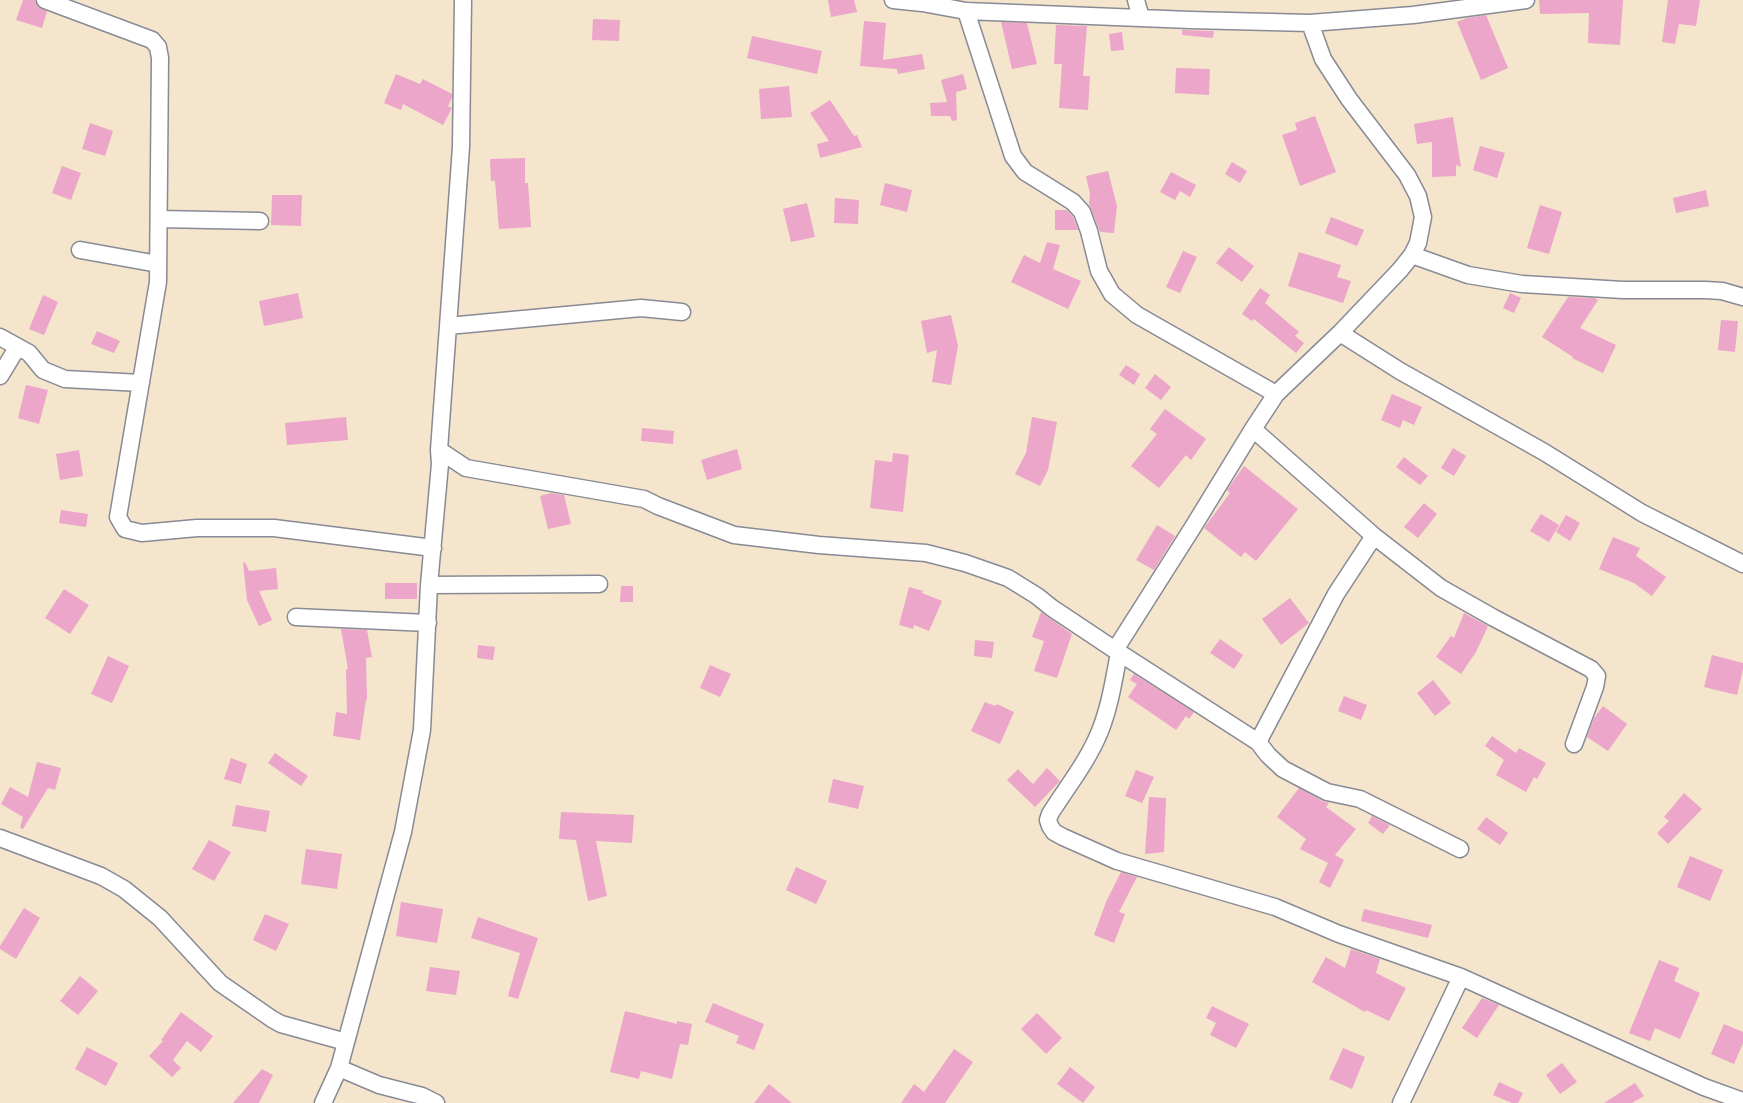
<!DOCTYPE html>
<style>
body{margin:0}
canvas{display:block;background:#f4e5cc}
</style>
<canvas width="1743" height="1103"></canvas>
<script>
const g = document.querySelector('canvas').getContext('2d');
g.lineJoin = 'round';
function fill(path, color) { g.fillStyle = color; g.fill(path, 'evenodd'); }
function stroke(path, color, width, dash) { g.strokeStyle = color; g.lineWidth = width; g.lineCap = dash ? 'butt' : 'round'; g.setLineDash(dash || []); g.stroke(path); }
fill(new Path2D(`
 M 23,0 L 35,0 L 38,7 L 47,11 L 42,28 L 16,20 Z
 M 828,0 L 854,0 L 857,12 L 831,17 Z
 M 1539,0 L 1623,0 L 1620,45 L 1588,43 L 1589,13 L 1540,14 Z
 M 1668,0 L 1700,0 L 1696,26 L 1679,24 L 1675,44 L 1662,42 Z
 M 1486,15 L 1508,68 L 1481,80 L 1457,22 L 1467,18 Z
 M 593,19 L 620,20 L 619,41 L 592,40 Z
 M 864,21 L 886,23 L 883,60 L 922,54 L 925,69 L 898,74 L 897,69 L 860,66 Z
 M 1001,22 L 1027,23 L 1037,64 L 1012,69 Z
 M 1056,25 L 1087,26 L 1083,76 L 1090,76 L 1088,110 L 1059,108 L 1062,64 L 1054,64 Z
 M 1182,30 L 1214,31 L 1213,38 L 1182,35 Z
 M 1122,32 L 1124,50 L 1111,51 L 1109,34 Z
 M 752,36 L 822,51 L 817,74 L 747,58 Z
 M 1176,68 L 1210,69 L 1209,95 L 1175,93 Z
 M 396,74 L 420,84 L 423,79 L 452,94 L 452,98 L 448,106 L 452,108 L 443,125 L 403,104 L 401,110 L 384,103 Z
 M 963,74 L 967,89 L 956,92 L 957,120 L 952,121 L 950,116 L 931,116 L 930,103 L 947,102 L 941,80 Z
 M 789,86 L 792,117 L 761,119 L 759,89 Z
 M 830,100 L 854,136 L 857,135 L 862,147 L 820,158 L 817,144 L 829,141 L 810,113 Z
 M 1315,116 L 1336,172 L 1300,186 L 1282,135 L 1297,130 L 1295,123 Z
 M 1453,117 L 1461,167 L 1456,165 L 1456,176 L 1432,177 L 1432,142 L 1417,144 L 1414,124 Z
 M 90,123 L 113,131 L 105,156 L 82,149 Z
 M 1480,146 L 1505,153 L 1497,178 L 1473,170 Z
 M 525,158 L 525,183 L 528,183 L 531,227 L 499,229 L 495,181 L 491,181 L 490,159 Z
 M 1232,162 L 1247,171 L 1240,183 L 1225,174 Z
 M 62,166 L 81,173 L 71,200 L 52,193 Z
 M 1108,171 L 1117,206 L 1114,233 L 1100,232 L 1089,204 L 1090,194 L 1086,176 Z
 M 1171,172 L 1196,185 L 1190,197 L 1180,191 L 1175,200 L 1160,192 Z
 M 885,183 L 912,190 L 907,212 L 880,205 Z
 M 1706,190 L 1709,206 L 1676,213 L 1673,198 Z
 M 272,195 L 302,195 L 301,226 L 271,225 Z
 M 835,198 L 859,200 L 858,224 L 834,223 Z
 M 807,203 L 815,237 L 791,242 L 783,209 Z
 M 1540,205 L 1562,212 L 1549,254 L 1527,248 Z
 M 1055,210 L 1067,210 L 1073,217 L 1078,230 L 1055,230 Z
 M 1331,217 L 1364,230 L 1357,246 L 1325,233 Z
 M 1047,242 L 1060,245 L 1053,269 L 1081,281 L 1068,309 L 1011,282 L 1024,255 L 1040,263 Z
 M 1229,247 L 1254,266 L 1242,282 L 1216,263 Z
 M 1183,251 L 1197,257 L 1180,293 L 1166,287 Z
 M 1299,252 L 1341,265 L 1337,277 L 1351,281 L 1343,303 L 1288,286 Z
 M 1260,288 L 1270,295 L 1265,303 L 1299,332 L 1295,336 L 1304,343 L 1296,353 L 1254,319 L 1252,321 L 1242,314 Z
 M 298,293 L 303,318 L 264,326 L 259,301 Z
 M 1510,293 L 1521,298 L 1514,313 L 1503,308 Z
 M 43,295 L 58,302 L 44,335 L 29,329 Z
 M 1568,297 L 1595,298 L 1598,300 L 1580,328 L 1616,345 L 1603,373 L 1572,358 L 1573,357 L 1542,337 Z
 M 951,315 L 958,346 L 951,385 L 932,382 L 937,350 L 927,353 L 921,321 Z
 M 1721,320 L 1738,321 L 1735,352 L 1718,350 Z
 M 97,331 L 120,341 L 114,353 L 91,344 Z
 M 1126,365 L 1140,374 L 1134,385 L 1119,375 Z
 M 1155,374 L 1171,387 L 1161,400 L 1145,388 Z
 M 26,385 L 48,390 L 39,424 L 18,418 Z
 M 1392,394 L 1422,407 L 1414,425 L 1403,420 L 1400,428 L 1381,420 Z
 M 1165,409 L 1206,439 L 1191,460 L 1186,455 L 1159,488 L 1131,466 L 1157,434 L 1150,429 Z
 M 346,417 L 348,440 L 287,445 L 285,423 Z
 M 1032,417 L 1057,422 L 1048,470 L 1040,486 L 1015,474 L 1026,453 Z
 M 642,428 L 674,431 L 673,444 L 641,441 Z
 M 1453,448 L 1466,456 L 1454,476 L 1441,468 Z
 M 737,449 L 742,469 L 707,480 L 701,460 Z
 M 79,450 L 83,476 L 60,480 L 56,454 Z
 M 893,453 L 909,455 L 903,512 L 870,508 L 875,460 L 892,462 Z
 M 1404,457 L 1428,476 L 1420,485 L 1396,467 Z
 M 1244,466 L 1298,509 L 1256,561 L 1245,552 L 1241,557 L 1204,528 L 1230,493 L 1227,490 Z
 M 551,493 L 564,495 L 571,524 L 548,529 L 540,496 Z
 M 1424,503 L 1437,514 L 1418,538 L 1404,527 Z
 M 61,510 L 88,514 L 86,527 L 59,523 Z
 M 1541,514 L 1559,525 L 1549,542 L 1530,531 Z
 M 1566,515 L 1580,523 L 1570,541 L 1556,532 Z
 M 1157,525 L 1175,536 L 1154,570 L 1136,560 Z
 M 1613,537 L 1640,548 L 1636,556 L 1666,577 L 1652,596 L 1634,583 L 1599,569 Z
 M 245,562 L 249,571 L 276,568 L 278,589 L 259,591 L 272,620 L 259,626 L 247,600 L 243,563 Z
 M 385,583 L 417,583 L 417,599 L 385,599 Z
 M 621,586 L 633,586 L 633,602 L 620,602 Z
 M 909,587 L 923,591 L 922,593 L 942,601 L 929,631 L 914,625 L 913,629 L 899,625 Z
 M 64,589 L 89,605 L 70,634 L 45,618 Z
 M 1290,598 L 1309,623 L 1281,645 L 1262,619 Z
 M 1041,612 L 1072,634 L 1057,678 L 1034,671 L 1044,641 L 1032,637 Z
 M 1464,613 L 1488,626 L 1476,652 L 1461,674 L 1436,657 L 1451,636 L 1454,638 Z
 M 341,629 L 367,630 L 372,657 L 366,658 L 367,700 L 366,700 L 360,740 L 333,736 L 336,712 L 347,714 L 346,669 L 348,669 Z
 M 1220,639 L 1243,655 L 1234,669 L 1210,653 Z
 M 975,640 L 994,642 L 992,658 L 974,656 Z
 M 478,645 L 495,647 L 493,660 L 477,658 Z
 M 1712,655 L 1743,663 L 1743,669 L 1737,695 L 1704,687 Z
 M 108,656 L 129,666 L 112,703 L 91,694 Z
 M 710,665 L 731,674 L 720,697 L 700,688 Z
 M 1134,674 L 1194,712 L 1189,719 L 1186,716 L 1176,730 L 1128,697 L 1137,684 L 1130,680 Z
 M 1433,680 L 1451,703 L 1435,716 L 1417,693 Z
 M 1344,696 L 1367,705 L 1361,720 L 1338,711 Z
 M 985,702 L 995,706 L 997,704 L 1014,712 L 1000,744 L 971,731 Z
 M 1603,706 L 1627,724 L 1608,751 L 1587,737 L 1594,718 Z
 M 1492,736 L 1516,753 L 1519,748 L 1546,763 L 1537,779 L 1534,777 L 1526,792 L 1496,775 L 1504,760 L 1485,746 Z
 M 275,753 L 308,776 L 301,786 L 268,763 Z
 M 231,758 L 247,764 L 241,784 L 224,779 Z
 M 37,762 L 61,768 L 55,790 L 48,788 L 23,829 L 20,828 L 23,817 L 1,804 L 10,787 L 28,797 Z
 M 1047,768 L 1060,781 L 1035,807 L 1007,780 L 1018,769 L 1033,784 Z
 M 1136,770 L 1154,777 L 1142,803 L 1125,796 Z
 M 833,779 L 864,786 L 858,809 L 828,802 Z
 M 1299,788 L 1322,801 L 1329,803 L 1326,807 L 1356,829 L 1335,855 L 1344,860 L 1330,888 L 1319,882 L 1328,863 L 1300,849 L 1306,839 L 1277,817 Z
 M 1684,793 L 1702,809 L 1668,844 L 1657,833 L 1669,821 L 1664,817 Z
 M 1149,797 L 1166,798 L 1164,852 L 1145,854 Z
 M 236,805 L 270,811 L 266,832 L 232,826 Z
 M 561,812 L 634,815 L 632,843 L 596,841 L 607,896 L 588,901 L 576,840 L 559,839 Z
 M 1372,816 L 1390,825 L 1383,834 L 1368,823 Z
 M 1486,817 L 1508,833 L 1500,845 L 1477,829 Z
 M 209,840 L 231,852 L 214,881 L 192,869 Z
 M 306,849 L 342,854 L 337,889 L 301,884 Z
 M 1690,856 L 1723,870 L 1710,901 L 1677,887 Z
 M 796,867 L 827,881 L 816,904 L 786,890 Z
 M 1121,872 L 1137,877 L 1119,912 L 1125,914 L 1114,943 L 1094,935 L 1106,902 Z
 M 401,902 L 443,909 L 437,943 L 396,936 Z
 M 24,908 L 40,918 L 16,959 L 0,949 L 0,946 Z
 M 1364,909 L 1432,925 L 1428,938 L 1361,921 Z
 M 265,914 L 289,924 L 276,951 L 253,940 Z
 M 478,917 L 538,938 L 518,999 L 508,996 L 520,953 L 471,938 Z
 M 1351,949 L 1380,959 L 1376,973 L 1406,988 L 1389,1021 L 1366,1010 L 1365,1012 L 1312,982 L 1326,957 L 1345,968 Z
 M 1659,960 L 1679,968 L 1674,981 L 1700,993 L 1680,1039 L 1655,1028 L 1650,1041 L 1629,1033 Z
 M 430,967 L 460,971 L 456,995 L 426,991 Z
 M 80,976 L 98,991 L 78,1015 L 60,1001 Z
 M 1482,998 L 1499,1005 L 1477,1038 L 1462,1028 Z
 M 713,1003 L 764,1024 L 754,1050 L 736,1043 L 739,1036 L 705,1022 Z
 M 1212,1006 L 1249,1024 L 1236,1048 L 1210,1035 L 1216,1023 L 1206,1018 Z
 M 625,1011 L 677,1024 L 677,1021 L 692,1024 L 688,1045 L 680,1044 L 672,1079 L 641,1071 L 639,1079 L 610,1072 Z
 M 181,1012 L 213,1036 L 201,1052 L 187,1041 L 173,1060 L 181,1068 L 172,1077 L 149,1056 L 163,1041 L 161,1040 Z
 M 1037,1013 L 1062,1038 L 1046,1054 L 1021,1029 Z
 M 1724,1024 L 1743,1032 L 1743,1043 L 1734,1064 L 1711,1054 Z
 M 87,1047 L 118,1063 L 106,1086 L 75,1069 Z
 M 1343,1048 L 1365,1057 L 1352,1089 L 1329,1079 Z
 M 954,1049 L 973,1062 L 945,1103 L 901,1103 L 914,1084 L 924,1092 Z
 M 1562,1063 L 1577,1082 L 1560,1094 L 1546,1075 Z
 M 1070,1067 L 1095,1087 L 1083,1103 L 1057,1084 Z
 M 262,1069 L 273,1075 L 259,1103 L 233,1103 Z
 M 1499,1082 L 1523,1093 L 1518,1103 L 1512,1103 L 1493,1095 Z
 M 1635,1083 L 1644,1096 L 1632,1103 L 1604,1103 Z
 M 769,1084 L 792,1103 L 754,1103 Z`), '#eba6c9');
const minor = new Path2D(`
 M 45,0 L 152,40 L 158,47 L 160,58 L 158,282 L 118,517 L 125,529 L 142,533 L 197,528 L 274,528 L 433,548
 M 893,0 L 922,3 L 966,11 L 1190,20 L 1310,23 L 1413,15 L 1526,0
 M 1136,0 L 1141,18
 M 966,11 L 1013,156 L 1025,172 L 1073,202 L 1082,212 L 1089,231 L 1099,271 L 1112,294 L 1137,315 L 1276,394
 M 159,219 L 260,221
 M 80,250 L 158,264
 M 1412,255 L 1468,275 L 1522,284 L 1623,290 L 1705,290 L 1722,291 L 1743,297
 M 448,326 L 641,308 L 682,312
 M 1340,333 L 1400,371 L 1544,452 L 1642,513 L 1743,564
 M 0,337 L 29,353 L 43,370 L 65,379 L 141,383
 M 0,376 L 17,348
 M 1253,429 L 1374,536 L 1441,588 L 1494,618 L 1591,669 L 1597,676 L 1595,687 L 1574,744
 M 439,450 L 466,468 L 644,499 L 658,506 L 734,535 L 819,545 L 926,553 L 965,563 L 1008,578 L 1037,596 L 1052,608 L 1115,650 L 1258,742 L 1268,755 L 1283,769 L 1327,792 L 1360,799 L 1460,849
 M 429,585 L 599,584
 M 296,617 L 428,623
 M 1115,650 L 1193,527 L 1253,429 L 1276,394 L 1340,333 L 1400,270 L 1412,255 L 1418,243 L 1423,217 L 1418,196 L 1407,175 L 1349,99 L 1323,59 L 1310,23
 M 1119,653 C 1114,679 1110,706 1100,731 C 1088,761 1067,787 1050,814 L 1048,820 L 1050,826 L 1054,832 L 1063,837 L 1117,861 L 1275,907 L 1339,934 L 1461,977 L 1704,1087 L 1743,1101
 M 1258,742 L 1336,594 L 1374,536
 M 0,838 L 101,876 L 124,889 L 160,918 L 220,983 L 272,1019 L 281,1024 L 346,1042
 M 339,1068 L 379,1085 L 422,1096 L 436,1103
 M 323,1103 L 339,1068 L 403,832 L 422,730 L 429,585 L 440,464 L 439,450 L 461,147 L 463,0
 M 1401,1103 L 1461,977`);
stroke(minor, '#888a95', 19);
stroke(minor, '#fff', 16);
</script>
